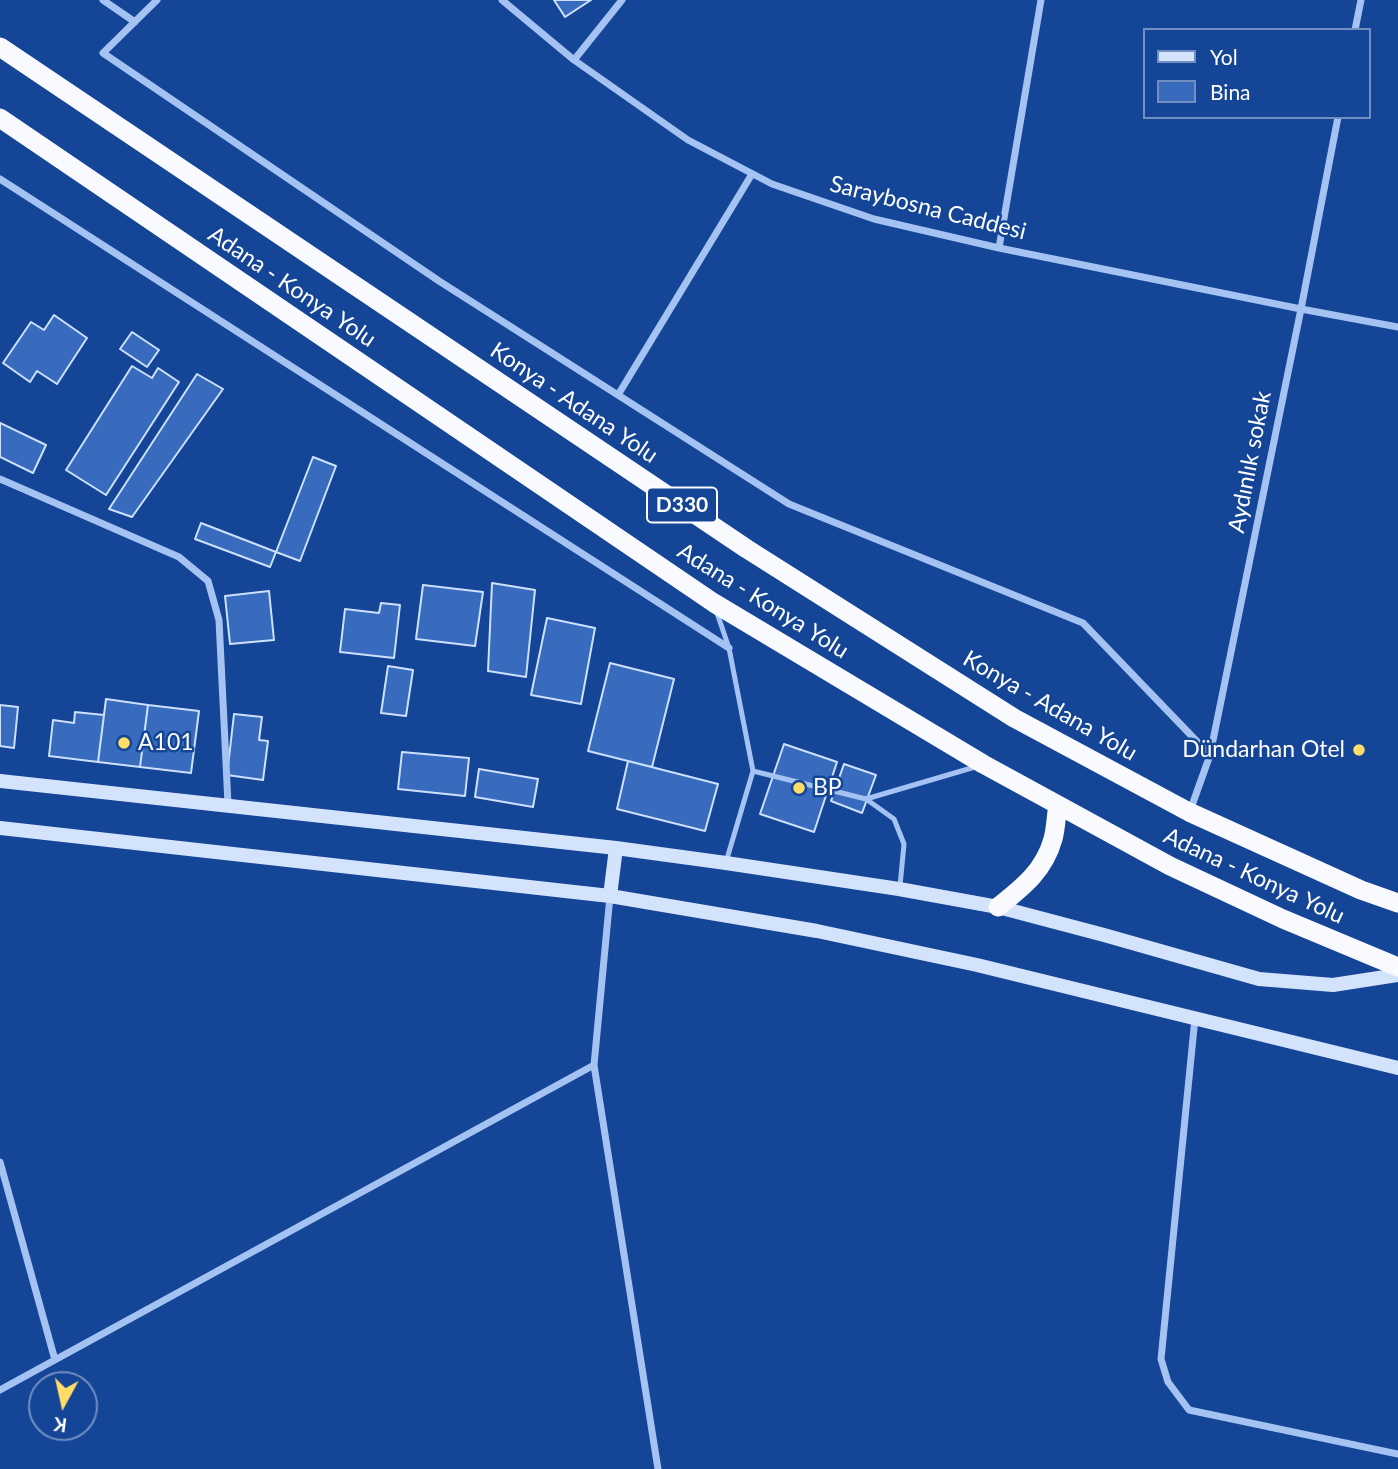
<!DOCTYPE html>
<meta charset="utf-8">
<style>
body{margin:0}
#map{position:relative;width:1398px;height:1469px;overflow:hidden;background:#144597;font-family:Lato,sans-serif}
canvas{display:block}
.legend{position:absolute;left:1143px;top:28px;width:228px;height:91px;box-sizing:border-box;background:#144597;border:2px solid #728fc1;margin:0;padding:9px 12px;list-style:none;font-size:21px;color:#fff}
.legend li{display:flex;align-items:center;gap:14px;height:35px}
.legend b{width:35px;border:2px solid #728fc1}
.north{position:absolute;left:28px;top:1371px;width:70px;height:70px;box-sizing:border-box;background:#144597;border:2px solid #728fc1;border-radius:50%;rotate:188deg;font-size:19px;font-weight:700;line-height:28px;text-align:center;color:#fff}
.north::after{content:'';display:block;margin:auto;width:24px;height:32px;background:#ffdd67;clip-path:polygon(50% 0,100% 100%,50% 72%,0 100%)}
</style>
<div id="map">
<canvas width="1398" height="1469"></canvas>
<ul class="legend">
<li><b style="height:9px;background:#d4e3fc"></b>Yol</li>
<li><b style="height:19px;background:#386bbd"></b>Bina</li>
</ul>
<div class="north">K</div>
</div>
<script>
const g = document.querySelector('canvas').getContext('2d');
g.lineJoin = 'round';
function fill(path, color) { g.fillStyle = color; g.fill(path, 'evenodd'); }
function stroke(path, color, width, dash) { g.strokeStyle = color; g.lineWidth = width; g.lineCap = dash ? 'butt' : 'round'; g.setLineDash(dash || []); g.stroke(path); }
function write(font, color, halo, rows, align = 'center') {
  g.font = font + ' Lato,sans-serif'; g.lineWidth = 5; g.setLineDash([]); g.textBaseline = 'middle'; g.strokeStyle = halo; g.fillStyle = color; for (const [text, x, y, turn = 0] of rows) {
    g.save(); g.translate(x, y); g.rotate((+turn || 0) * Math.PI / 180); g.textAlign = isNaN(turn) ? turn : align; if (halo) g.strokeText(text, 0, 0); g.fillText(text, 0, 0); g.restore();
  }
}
const building = new Path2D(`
 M 554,0 L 591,0 L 565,17 Z
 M 54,315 L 87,338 L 57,384 L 37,371 L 30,382 L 3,363 L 31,322 L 44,330 Z
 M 132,332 L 159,350 L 147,367 L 120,349 Z
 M 132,366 L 152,378 L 158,368 L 179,382 L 106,495 L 66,470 Z
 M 197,374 L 223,389 L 132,517 L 109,509 Z
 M 0,423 L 46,445 L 33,473 L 0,457 Z
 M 313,457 L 336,466 L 300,561 L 276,552 Z
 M 201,523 L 276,552 L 270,567 L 195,539 Z
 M 492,583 L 535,590 L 526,677 L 488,671 Z
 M 423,585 L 483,592 L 475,646 L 416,639 Z
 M 269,591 L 274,640 L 230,644 L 225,596 Z
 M 381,603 L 400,605 L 394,658 L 340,652 L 345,609 L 379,613 Z
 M 547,618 L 595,628 L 581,704 L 531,695 Z
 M 610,663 L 674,679 L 652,767 L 588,751 Z
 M 388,666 L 413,670 L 406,716 L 381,713 Z
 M 106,699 L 148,705 L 140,767 L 98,762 Z
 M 0,705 L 18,707 L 14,748 L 0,746 Z
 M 148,705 L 199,711 L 191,773 L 140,767 Z
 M 75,712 L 104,715 L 98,762 L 49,756 L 53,720 L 74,723 Z
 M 234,714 L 262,717 L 259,740 L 268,741 L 263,780 L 227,775 Z
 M 784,744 L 837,762 L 814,832 L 760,814 Z
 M 402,752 L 469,758 L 465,796 L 398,789 Z
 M 628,761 L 718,784 L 705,831 L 617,809 Z
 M 844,764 L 876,775 L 862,813 L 831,801 Z
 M 479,769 L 538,779 L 533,807 L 475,797 Z`);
fill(building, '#386bbd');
stroke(building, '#cde0fd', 2);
stroke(new Path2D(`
 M 717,613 L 729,648 L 753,771 L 866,799 L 975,767
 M 866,799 L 894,819 L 904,844 L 900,886
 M 726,862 L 753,771`), '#a5c3f2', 5);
stroke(new Path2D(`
 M 103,0 L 135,22
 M 157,0 L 103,53 L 439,281 L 789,504 L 1083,623 L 1210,755
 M 502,0 L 574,60 L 688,140 L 772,184 L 874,219 L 999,248 L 1301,309 L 1398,327
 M 1355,30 L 1361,0
 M 574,60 L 622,0
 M 0,179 L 729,648
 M 999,248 L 1041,0
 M 618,395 L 752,174
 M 0,479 L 179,557 L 208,581 L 219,620 L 228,804
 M 1190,811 L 1210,755 L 1301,309 L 1338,117
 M 610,896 L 594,1065 L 658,1469
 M 1195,1018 L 1161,1359 L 1168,1382 L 1189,1410 L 1398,1454
 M 0,1162 L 55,1360
 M 0,1390 L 594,1065`), '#a5c3f2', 7);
stroke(new Path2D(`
 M 0,781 L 616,848 L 726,863 L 899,889 L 998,907 L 1104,935 L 1259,979 L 1333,985 L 1398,975
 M 0,828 L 610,896 L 817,931 L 977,965 L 1398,1068
 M 610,896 L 616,848`), '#d4e3fc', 14);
stroke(new Path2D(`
 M 0,47 L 747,549 L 1014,718 L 1189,812 L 1361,890 L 1398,903
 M 0,118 L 714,603 L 983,764 L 1170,866 L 1283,919 L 1398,967
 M 998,907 C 1023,887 1044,871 1053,839 C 1056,828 1056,816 1058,805`), '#f8faff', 19);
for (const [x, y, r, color] of [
 [124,743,7,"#ffdd67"],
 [1359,750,7,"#ffdd67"],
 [799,788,7,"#ffdd67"]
]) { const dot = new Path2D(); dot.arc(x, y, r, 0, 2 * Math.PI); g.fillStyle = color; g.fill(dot); stroke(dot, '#144597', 2.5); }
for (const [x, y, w] of [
 [682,505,70]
]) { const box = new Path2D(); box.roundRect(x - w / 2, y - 17.5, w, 35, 5); g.fillStyle = '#144597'; g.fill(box); stroke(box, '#fff', 2); }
write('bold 21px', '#fff', null, [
 ["D330",682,505]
]);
write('23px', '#fff', '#144597', [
 ["Saraybosna Caddesi",928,208,14],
 ["Adana - Konya Yolu",292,287,34],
 ["Konya - Adana Yolu",574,403,34],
 ["Aydınlık sokak",1250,462,-79],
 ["Adana - Konya Yolu",763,601,32],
 ["Konya - Adana Yolu",1050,706,30],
 ["Adana - Konya Yolu",1254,876,25]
]);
write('23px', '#fff', '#144597', [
 ["A101",138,743],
 ["Dündarhan Otel",1345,750,"right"],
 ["BP",813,788]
], 'left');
</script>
